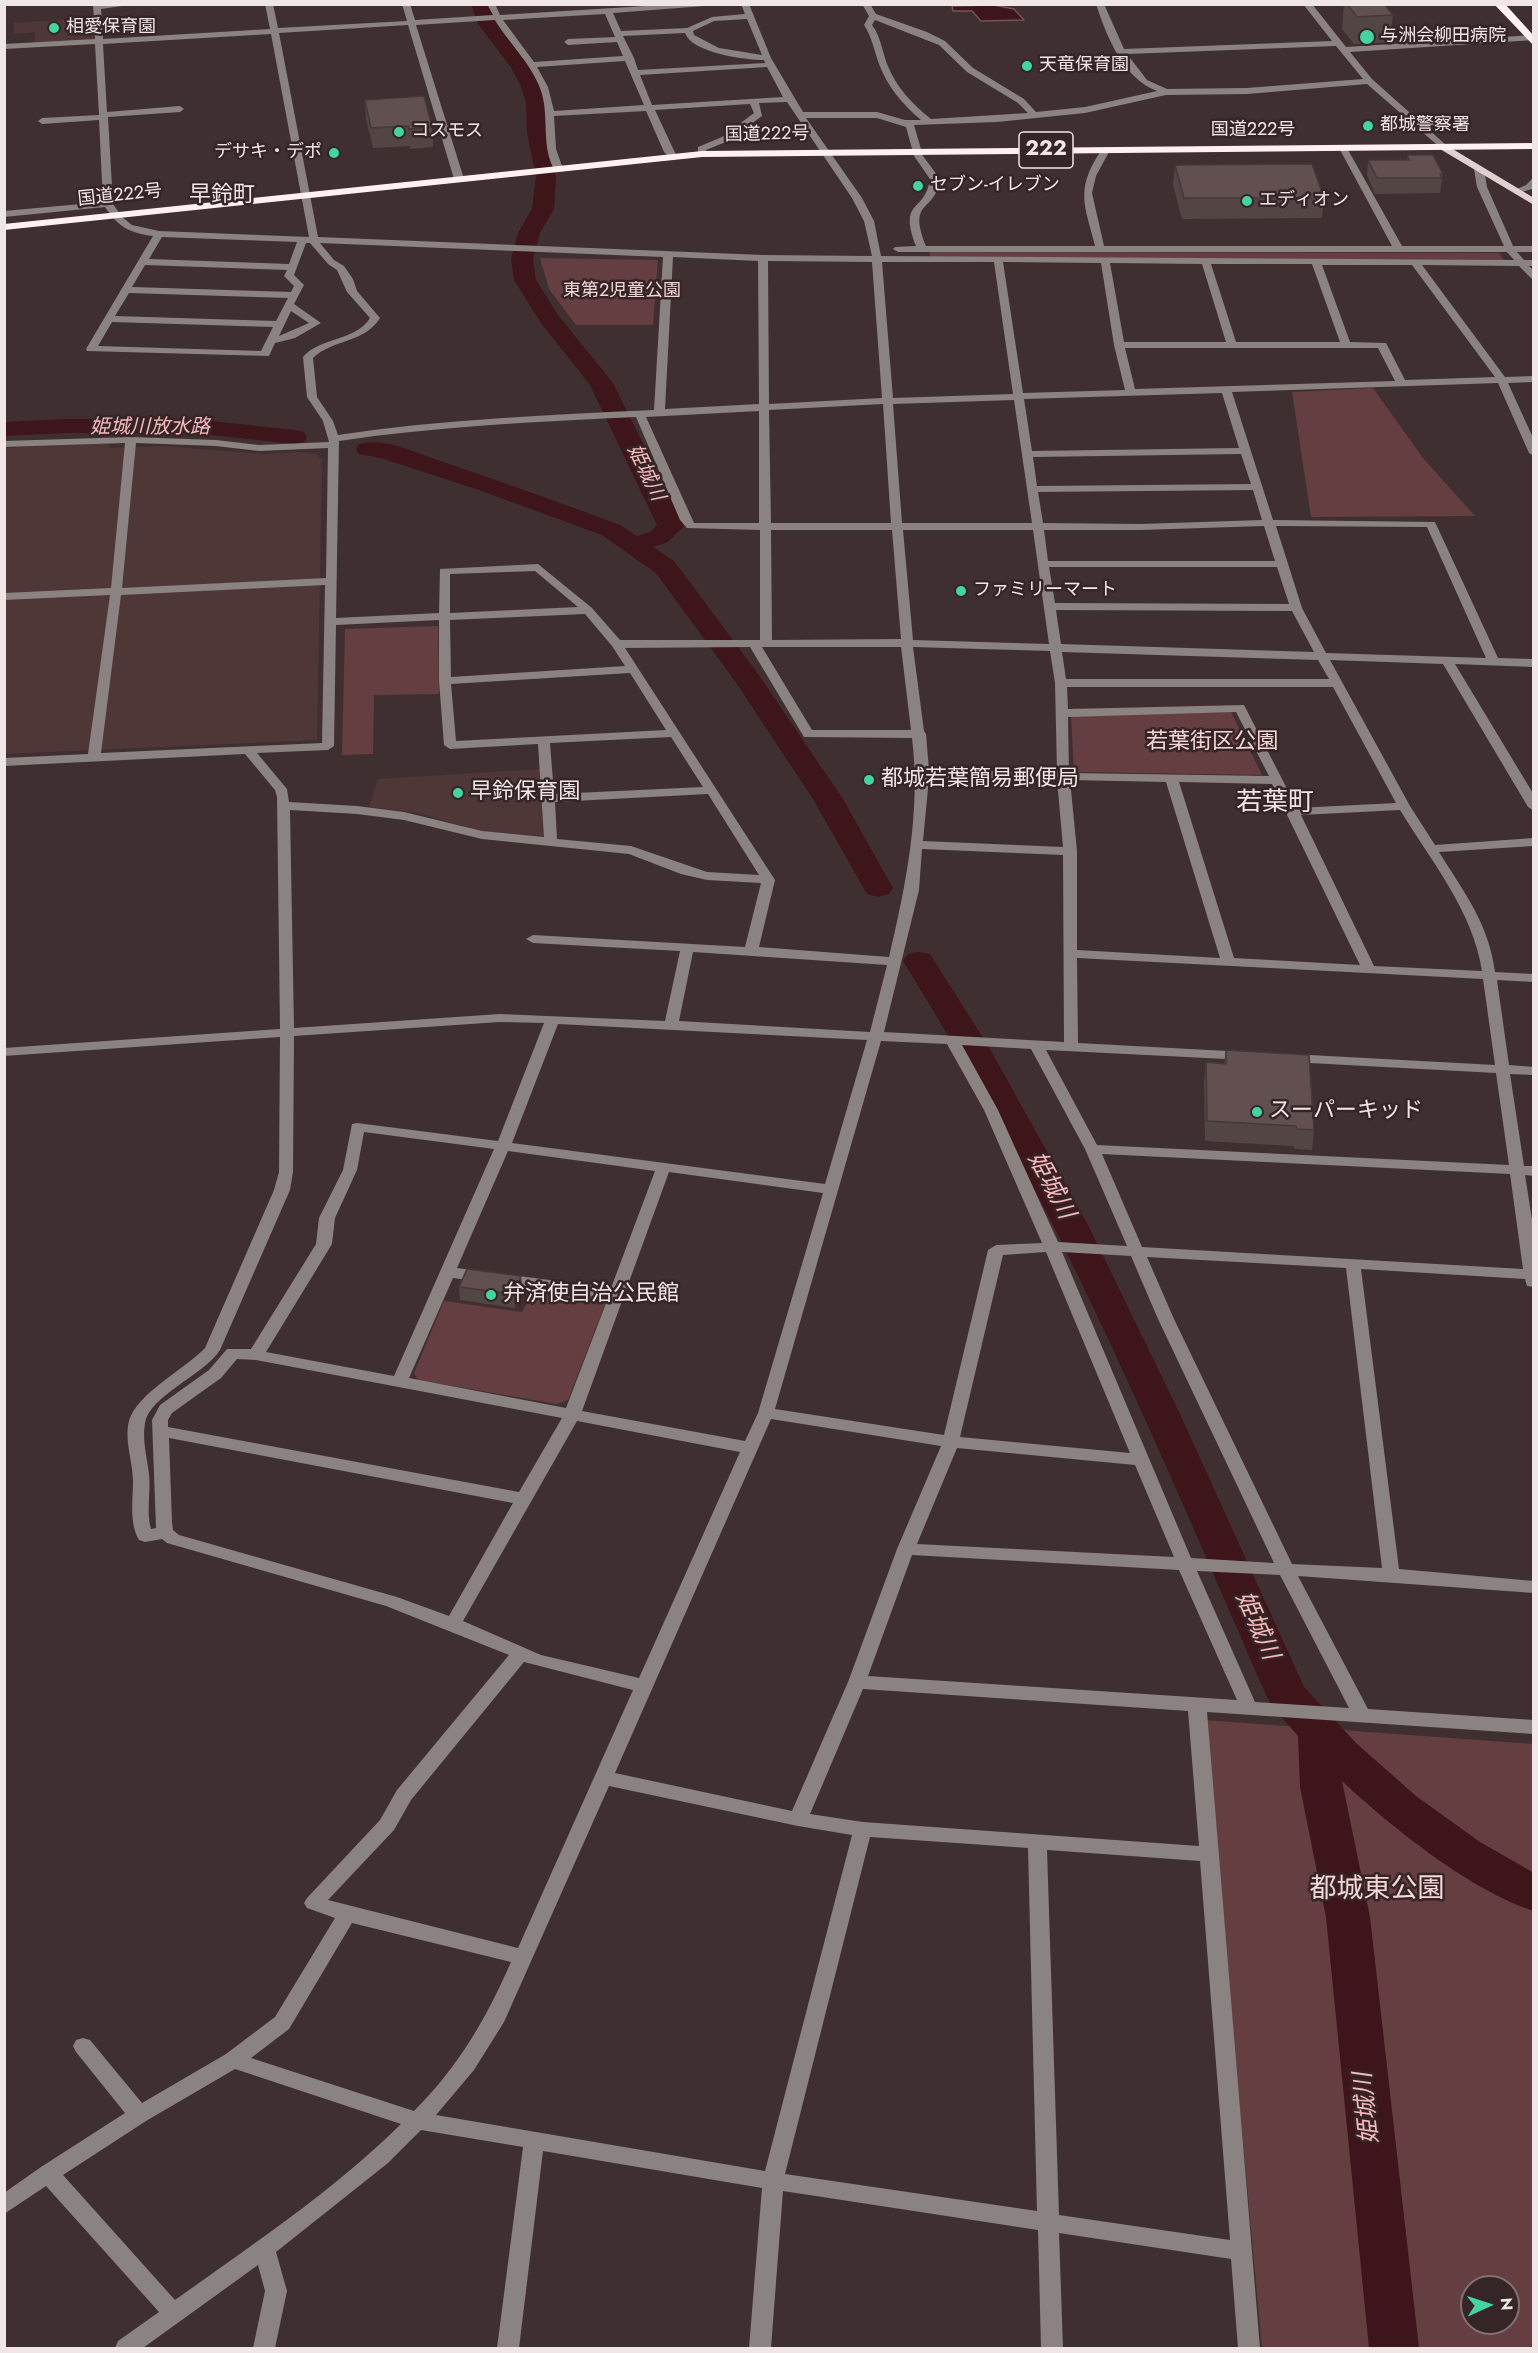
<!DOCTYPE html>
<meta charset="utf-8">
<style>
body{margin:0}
#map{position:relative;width:1538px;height:2353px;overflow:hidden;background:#402f30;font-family:Jost,sans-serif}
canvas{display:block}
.frame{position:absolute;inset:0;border:6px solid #f1e6e6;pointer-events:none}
.north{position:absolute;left:1460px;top:2275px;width:60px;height:60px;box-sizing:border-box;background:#352526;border:2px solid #807273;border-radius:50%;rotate:87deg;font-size:16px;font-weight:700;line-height:24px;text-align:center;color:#f1e6e6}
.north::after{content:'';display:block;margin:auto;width:21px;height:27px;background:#43d4a0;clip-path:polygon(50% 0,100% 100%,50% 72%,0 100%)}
</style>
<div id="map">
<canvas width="1538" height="2353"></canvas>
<div class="frame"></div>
<div class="north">N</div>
</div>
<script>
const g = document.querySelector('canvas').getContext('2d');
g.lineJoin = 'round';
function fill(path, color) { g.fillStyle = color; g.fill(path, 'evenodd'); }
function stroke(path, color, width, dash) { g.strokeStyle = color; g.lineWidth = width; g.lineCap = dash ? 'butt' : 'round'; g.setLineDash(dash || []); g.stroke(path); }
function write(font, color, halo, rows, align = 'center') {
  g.font = font + ' Jost,"Noto Sans JP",sans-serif'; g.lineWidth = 5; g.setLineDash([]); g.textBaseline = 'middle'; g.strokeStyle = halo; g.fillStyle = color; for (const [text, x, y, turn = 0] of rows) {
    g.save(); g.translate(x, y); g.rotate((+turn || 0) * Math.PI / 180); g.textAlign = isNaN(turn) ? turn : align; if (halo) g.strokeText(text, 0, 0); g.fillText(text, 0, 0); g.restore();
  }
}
fill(new Path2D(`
 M 94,18 L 94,39 L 92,40 L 35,43 L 35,32 L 14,34 L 14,23 Z
 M 108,443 L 109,448 L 162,446 L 264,454 L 301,452 L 316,454 L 322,460 L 317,740 L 5,754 L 5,448 Z
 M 541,769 L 547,836 L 485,832 L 414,812 L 369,807 L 378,779 Z`), '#4f3738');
fill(new Path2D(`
 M 930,252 L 1499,253 L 1504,260 L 930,257 Z
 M 540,258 L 658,260 L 653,325 L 576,325 L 549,289 Z
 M 1373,388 L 1423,458 L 1475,516 L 1311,517 L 1292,392 Z
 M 438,626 L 439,694 L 374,695 L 373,754 L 342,755 L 345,629 Z
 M 1231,712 L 1262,775 L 1074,772 L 1071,716 Z
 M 534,1289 L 599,1297 L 605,1304 L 568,1400 L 557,1404 L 418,1380 L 414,1373 L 444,1301 L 522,1312 Z
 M 1204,1720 L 1533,1744 L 1533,2348 L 1262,2348 ZM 1472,2287 L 1508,2287 L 1508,2323 L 1472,2323 Z`), '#653e41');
const water = new Path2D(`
 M 994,5 L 1014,9 L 1024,20 L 981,21 L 972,11 L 953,11 L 952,6 Z`);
fill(water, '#3d151a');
stroke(water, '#735457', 1.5);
fill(new Path2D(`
 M 471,4 L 490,4 L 496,23 L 529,64 L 540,84 L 546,102 L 547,133 L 556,177 L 554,209 L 540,233 L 533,259 L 536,280 L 558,315 L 613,383 L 684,526 L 668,542 L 653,547 L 674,561 L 756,671 L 843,799 L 893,888 L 889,894 L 878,897 L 867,894 L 813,799 L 735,681 L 656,573 L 602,535 L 479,490 L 381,458 L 359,454 L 356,449 L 359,444 C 386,437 418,454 443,462 C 503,482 561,503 620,525 L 637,536 L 650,532 L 657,525 L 590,385 L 541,323 L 514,280 L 511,259 L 518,233 L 532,209 L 536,177 L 527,133 L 526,102 L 520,84 L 510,66 L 478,24 Z
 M 66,419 L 193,419 L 295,430 L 304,432 L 307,437 L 304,442 L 295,444 L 193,433 L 66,433 L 4,436 L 4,422 Z
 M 919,952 L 930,954 L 990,1049 L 1090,1229 L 1180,1414 L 1304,1687 L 1356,1743 L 1416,1796 L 1480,1842 L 1534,1873 L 1534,1911 C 1471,1891 1390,1826 1342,1781 L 1370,1917 L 1419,2348 L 1369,2348 L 1326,1917 L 1300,1787 L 1298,1736 L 1272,1706 L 1266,1695 C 1198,1539 1131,1381 1055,1229 C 1008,1137 957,1049 903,961 L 908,954 Z`), '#3d151a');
fill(new Path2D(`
 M 93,4 L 136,4 L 101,9 L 103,39 L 270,29 L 265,4 L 273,4 L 278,28 L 407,21 L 402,4 L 410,4 L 415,20 L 493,15 L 487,4 L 495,4 L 500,15 L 678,4 L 731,4 L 613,13 L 621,31 L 687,28 L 712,17 L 745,14 L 741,4 L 749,4 L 771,58 L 803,112 L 877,112 L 905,120 L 921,120 C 903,105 887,86 879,64 C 874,50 872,37 864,25 L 869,16 L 862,4 L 870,4 L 876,14 L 927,32 L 945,41 L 973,68 L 1024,99 L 1036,112 L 1085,107 L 1157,91 C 1123,78 1107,37 1096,4 L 1104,4 L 1124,49 L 1332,41 L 1303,4 L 1312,4 L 1346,47 L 1534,35 L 1534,40 L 1350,52 L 1372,79 L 1446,145 L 1447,147 L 1443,150 L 1367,84 L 1247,94 L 1166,95 L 1085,113 L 997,122 L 914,125 L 923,156 L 940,179 C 935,214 907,198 926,246 L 1095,246 C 1087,212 1076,194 1094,162 C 1098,156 1100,150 1106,147 L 1110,150 L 1096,176 L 1092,193 L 1104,246 L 1392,246 L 1339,148 L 1343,145 L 1347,148 L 1402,246 L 1504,246 L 1477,187 L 1474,169 L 1479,166 L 1484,169 L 1487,187 L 1513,246 L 1534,246 L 1534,252 L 1517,252 L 1524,260 L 1534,260 L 1534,266 L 1529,266 L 1534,271 L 1534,281 L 1519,266 L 1422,265 L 1505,377 L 1534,376 L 1534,382 L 1508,383 L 1534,440 L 1534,456 L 1529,453 L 1498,383 L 1232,392 L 1273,520 L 1435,522 L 1498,658 L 1534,659 L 1534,667 L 1455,664 L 1534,795 L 1534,811 L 1528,807 L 1443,664 L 1330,660 L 1410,806 L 1435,845 L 1534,838 L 1534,846 L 1439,852 C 1464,892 1489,924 1495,972 L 1534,974 L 1534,982 L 1497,980 L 1509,1065 L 1534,1067 L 1534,1075 L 1510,1074 L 1524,1166 L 1534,1166 L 1534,1176 L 1525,1175 L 1534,1232 L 1534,1287 L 1527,1286 L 1525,1279 L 1361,1269 L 1399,1569 L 1534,1581 L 1534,1593 L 1298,1576 L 1368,1709 L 1534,1720 L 1534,1734 L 1207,1712 L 1260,2348 L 1238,2348 L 1231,2259 L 1059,2233 L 1063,2348 L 1041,2348 L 1038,2230 L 783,2191 L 771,2348 L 749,2348 L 762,2188 L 543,2151 L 519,2348 L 497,2348 L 523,2147 L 421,2130 L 388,2163 L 276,2252 L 287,2291 L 275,2348 L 253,2348 L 265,2291 L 258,2265 L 143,2348 L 115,2348 L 118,2341 L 159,2312 L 46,2186 L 4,2214 L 4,2193 L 41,2167 L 125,2113 L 76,2052 L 73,2046 L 76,2040 L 83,2038 L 90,2040 L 142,2103 L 226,2054 L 275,2017 L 335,1918 L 307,1908 L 304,1903 L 307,1898 L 380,1820 L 397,1790 L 509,1655 L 386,1606 L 167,1543 L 162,1539 L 145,1542 L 139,1540 C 129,1523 133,1500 133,1481 C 133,1462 124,1440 129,1421 C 136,1394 185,1369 205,1348 L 274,1190 L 279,1172 L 280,1037 L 4,1056 L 4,1048 L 280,1029 L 277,797 L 275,790 L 245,754 L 4,766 L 4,758 L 88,754 L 110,595 L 4,600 L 4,593 L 111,588 L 125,443 L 4,447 L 4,441 L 131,437 L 216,440 L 259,445 L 329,442 L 323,421 L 307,397 L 303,357 C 320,337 356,341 370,318 L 347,292 L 337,270 L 328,264 L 310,243 L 306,243 L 294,275 L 304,285 L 294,304 L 321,323 L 295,338 L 275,343 L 269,356 L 87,351 L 86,349 L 153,236 C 130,233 118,227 105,207 L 4,217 L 4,211 L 103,202 L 99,120 L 42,124 L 38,121 L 42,118 L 99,115 L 95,44 L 4,49 L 4,44 L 95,39 ZM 605,14 L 615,37 L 568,39 L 564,42 L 568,45 L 617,42 L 623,56 L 534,62 L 503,20 ZM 747,19 L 762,55 L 719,48 L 694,35 L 693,31 L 714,21 ZM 495,20 C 510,45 534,66 542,94 C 549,120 541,147 555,171 L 563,169 L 556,149 L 554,116 L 646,111 L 664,152 L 672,160 L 677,157 L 655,110 L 750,104 L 754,113 L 722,137 L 698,147 L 698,154 L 702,157 L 706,154 L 706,150 L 728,141 L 762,116 L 759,103 L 787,102 L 852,198 L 864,221 L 872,256 L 763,255 L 318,237 L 279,33 L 408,25 L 454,179 L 459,182 L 464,179 L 416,25 ZM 875,20 L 939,45 L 967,72 L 1018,103 L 1028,113 L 931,119 C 912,104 896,87 887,64 C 882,51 881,37 872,25 ZM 685,33 C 692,53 745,60 764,60 L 765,63 L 638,70 L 634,58 L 623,36 ZM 271,34 L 309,237 L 159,231 L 132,225 L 122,217 L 113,204 L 108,117 L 180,112 L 184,109 L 180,106 L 107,112 L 103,44 ZM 1336,46 L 1363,79 L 1247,88 L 1167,89 L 1147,80 L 1127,54 ZM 625,61 L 644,105 L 554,111 L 548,87 L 537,67 ZM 767,67 L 783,97 L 652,105 L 640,75 ZM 806,118 L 877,118 L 906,127 L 914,156 L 930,179 C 925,214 898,198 916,246 L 895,247 L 893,249 L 898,252 L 1507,252 L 1514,260 L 881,256 L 874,221 L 862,198 ZM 162,237 L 297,242 L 289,264 L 149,259 ZM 320,243 L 663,257 L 654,410 C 548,415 443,419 338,435 L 333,421 L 317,397 L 313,358 C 333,339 365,343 380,318 L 357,291 L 353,279 L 344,266 L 334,260 ZM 673,257 L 758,261 L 759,404 L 665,409 ZM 768,261 L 872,262 L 882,398 L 769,404 ZM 882,262 L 994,262 L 1013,394 L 893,398 ZM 1003,262 L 1101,263 L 1114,345 L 1125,390 L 1023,393 ZM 1110,263 L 1202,264 L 1226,342 L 1124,342 ZM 1211,264 L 1312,264 L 1340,342 L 1236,342 ZM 145,265 L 287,270 L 284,276 L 294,286 L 291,292 L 132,287 ZM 1322,265 L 1412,265 L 1495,377 L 1405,380 L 1386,343 L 1350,342 ZM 129,293 L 288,298 L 276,321 L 115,316 ZM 291,311 L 309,323 L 279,336 ZM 112,322 L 273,327 L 261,351 L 98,346 ZM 1125,348 L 1378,348 L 1395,381 L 1135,389 ZM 1222,393 L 1239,448 L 1032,451 L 1024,399 ZM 1014,400 L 1032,523 L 902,523 L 893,404 ZM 883,404 L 891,523 L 771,523 L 769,410 ZM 759,411 L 759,523 L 694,523 L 646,417 ZM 636,417 L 680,520 L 687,528 L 760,530 L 760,640 L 620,640 L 592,608 L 538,564 L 440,569 L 439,613 L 336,618 L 339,441 C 438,426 536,422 636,417 ZM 136,443 L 216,446 L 259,451 L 328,448 L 326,578 L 122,588 ZM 1241,454 L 1251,484 L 1037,486 L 1033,457 ZM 1253,490 L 1262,520 L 1141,524 L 1043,523 L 1038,492 ZM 1264,526 L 1275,561 L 1048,561 L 1044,530 L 1141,530 ZM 1276,526 L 1427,527 L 1486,658 L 1326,653 L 1302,608 ZM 771,530 L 892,530 L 901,639 L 772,640 ZM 903,530 L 1033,530 L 1049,644 L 913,640 ZM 1049,567 L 1277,567 L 1289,604 L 1055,603 ZM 535,571 L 578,607 L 450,613 L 450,574 ZM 325,585 L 322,743 L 101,753 L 121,595 ZM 1056,610 L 1292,611 L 1314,652 L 1061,644 ZM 585,614 L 612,646 L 625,666 L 451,677 L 450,620 ZM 439,620 L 439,681 L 444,745 L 450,749 L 538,744 L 544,837 L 482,831 L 404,812 L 357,806 L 289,802 L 287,789 L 257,753 L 328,750 L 334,746 L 336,625 ZM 750,647 L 804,737 L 912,738 C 921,811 906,885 889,957 L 759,947 L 775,880 L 625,648 ZM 762,647 L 901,647 L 911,730 L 812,730 ZM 913,647 L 1050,651 L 1055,683 L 1057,772 L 929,770 L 926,734 L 924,731 ZM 1062,652 L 1318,660 L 1329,679 L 1066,679 ZM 630,673 L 666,730 L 456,741 L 451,684 ZM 1067,687 L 1333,687 L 1396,803 L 1297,808 L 1244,705 L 1068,709 ZM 1236,712 L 1269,776 L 1069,773 L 1068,717 ZM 671,737 L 703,787 L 554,794 L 550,743 ZM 929,778 L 1057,780 L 1063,847 L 923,841 ZM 1070,780 L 1166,782 L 1220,958 L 1077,950 L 1077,851 ZM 1179,782 L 1272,784 L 1360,965 L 1234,958 ZM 708,794 L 759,875 L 707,872 L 631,846 L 557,839 L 555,802 ZM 290,810 L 357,814 L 404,820 L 482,839 L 629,854 L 681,874 L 707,880 L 761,883 L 745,947 L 533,935 L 526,939 L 533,943 L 680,951 L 665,1021 L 500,1014 L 294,1028 ZM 1400,810 C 1431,861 1473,911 1482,971 L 1374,966 L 1301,815 ZM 922,849 L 1063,855 L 1064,1042 L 884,1032 L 919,890 ZM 693,952 L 887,965 L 870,1032 L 679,1021 ZM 1077,958 L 1483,979 L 1495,1065 L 1291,1054 L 1284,1058 L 1291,1062 L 1496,1073 L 1509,1165 L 1097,1145 L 1046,1050 L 1246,1060 L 1253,1056 L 1246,1052 L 1078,1043 ZM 500,1022 L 544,1023 L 498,1141 L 357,1123 L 352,1124 L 343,1170 L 319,1218 L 316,1244 L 251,1349 L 227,1349 L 209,1370 L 160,1405 L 152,1420 L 156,1528 L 151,1529 C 146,1512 151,1492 149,1474 C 147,1457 142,1440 145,1423 C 149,1396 204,1375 220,1350 L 290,1190 L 293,1172 L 294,1036 ZM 558,1024 L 867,1040 L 825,1184 L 512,1143 ZM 881,1041 L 947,1044 L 984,1110 L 1042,1243 L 996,1245 L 988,1250 L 944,1435 L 775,1409 ZM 962,1045 L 1031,1049 L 1085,1149 L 1127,1246 L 1058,1242 L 998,1110 ZM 364,1132 L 494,1149 L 394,1376 L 266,1352 L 332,1244 L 335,1218 L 357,1170 ZM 508,1151 L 655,1171 L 611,1288 L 457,1268 ZM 1102,1154 L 1510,1174 L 1523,1269 L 1142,1247 ZM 669,1172 L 823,1193 L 758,1413 L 745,1441 L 582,1411 ZM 1046,1252 L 1130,1453 L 960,1437 L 1003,1255 ZM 1062,1252 L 1131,1256 L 1158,1319 L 1274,1563 L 1191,1558 ZM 1147,1257 L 1346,1268 L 1382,1568 L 1292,1564 L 1174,1319 ZM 453,1278 L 608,1298 L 566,1408 L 409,1378 ZM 237,1359 L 256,1360 L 562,1418 L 519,1492 L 168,1427 L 168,1420 L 172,1413 L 221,1378 ZM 771,1419 L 941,1446 L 897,1549 L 848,1682 L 792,1811 L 615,1773 ZM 577,1421 L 740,1452 L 639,1678 L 541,1655 L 463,1621 ZM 169,1438 L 513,1503 L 449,1616 L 397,1597 L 179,1535 L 173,1530 L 172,1522 ZM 957,1448 L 1135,1465 L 1174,1557 L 917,1544 ZM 912,1555 L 1179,1570 L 1237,1700 L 868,1676 ZM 1197,1571 L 1280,1575 L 1349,1708 L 1255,1702 ZM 524,1662 L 633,1690 L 518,1948 L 328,1900 L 394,1830 L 411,1800 ZM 863,1689 L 1188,1711 L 1199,1846 L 863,1822 L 810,1814 ZM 609,1786 L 798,1826 L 852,1835 L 765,2171 L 436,2115 L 474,2070 L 504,2022 ZM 870,1837 L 1028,1848 L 1037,2211 L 785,2174 ZM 1047,1850 L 1200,1861 L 1230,2240 L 1059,2215 ZM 352,1923 L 511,1962 C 486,2019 459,2066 414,2111 L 251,2058 L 289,2029 ZM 235,2069 L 401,2124 C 333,2191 252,2245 175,2300 L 63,2175 L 146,2121 Z
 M 1534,177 L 1532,189 L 1515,194 L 1515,190 L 1526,185 Z`), '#8b8282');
fill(new Path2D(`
 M 1440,145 L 1446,145 L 1534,198 L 1534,205 L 1440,149 Z`), '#e2d0d1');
fill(new Path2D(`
 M 1494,4 L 1505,4 L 1534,36 L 1534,46 Z
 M 1534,143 L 1534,149 L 702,157 L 4,230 L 4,224 L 702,151 Z`), '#fff1f2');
fill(new Path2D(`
 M 1344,4 L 1384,4 L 1393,15 L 1389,42 L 1354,44 L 1342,29 Z
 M 365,100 L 432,127 L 433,147 L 410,149 L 410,146 L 373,148 L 366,119 Z
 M 1407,155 L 1443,174 L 1440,193 L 1375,194 L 1367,175 L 1368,160 L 1407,160 Z
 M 1175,165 L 1324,198 L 1322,218 L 1182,219 L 1173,185 Z
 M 1226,1050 L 1314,1130 L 1312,1150 L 1295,1149 L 1293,1146 L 1205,1141 L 1204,1082 L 1206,1062 L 1224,1064 Z
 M 521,1276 L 522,1289 L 515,1308 L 460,1300 L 459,1287 Z`), '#544545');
fill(new Path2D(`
 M 521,1276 L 522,1289 L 515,1308 L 514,1294 Z`), '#453838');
const building = new Path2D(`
 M 1347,4 L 1384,4 L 1393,15 L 1357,17 Z
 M 424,96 L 432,127 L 409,129 L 408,126 L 371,128 L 365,100 Z
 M 1407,155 L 1433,155 L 1443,174 L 1440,174 L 1442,178 L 1377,178 L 1368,160 L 1409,160 Z
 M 1312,164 L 1324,198 L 1184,198 L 1175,165 Z
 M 1226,1050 L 1309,1055 L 1314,1130 L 1297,1129 L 1296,1126 L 1207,1121 L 1206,1062 L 1226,1064 Z
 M 467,1269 L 521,1276 L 514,1294 L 459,1287 Z`);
fill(building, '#625050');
stroke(building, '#453838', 1.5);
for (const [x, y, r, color] of [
 [54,28,6,"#43d4a0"],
 [1367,37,8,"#43d4a0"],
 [1027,66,6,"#43d4a0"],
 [1368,126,6,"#43d4a0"],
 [399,132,6,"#43d4a0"],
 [334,153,6,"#43d4a0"],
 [918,186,6,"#43d4a0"],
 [1247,201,6,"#43d4a0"],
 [961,591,6,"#43d4a0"],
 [869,780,6,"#43d4a0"],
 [458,793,6,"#43d4a0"],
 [1257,1112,6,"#43d4a0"],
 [491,1295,6,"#43d4a0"]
]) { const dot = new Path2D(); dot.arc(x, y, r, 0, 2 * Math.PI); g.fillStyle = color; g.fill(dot); stroke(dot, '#352526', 2); }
write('18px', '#f1e6e6', '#352526', [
 ["相愛保育園",66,28],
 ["与洲会柳田病院",1380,37],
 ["天竜保育園",1039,66],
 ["都城警察署",1380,126],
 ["コスモス",411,132],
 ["デサキ・デポ",322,153,"right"],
 ["セブン-イレブン",930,186],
 ["エディオン",1259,201],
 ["ファミリーマート",973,591]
], 'left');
write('18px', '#f1e6e6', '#352526', [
 ["国道222号",1253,131],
 ["国道222号",767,135,-1],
 ["国道222号",120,196,-6]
]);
write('18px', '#f6d5d6', '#352526', [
 ["東第2児童公園",622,292]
]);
write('italic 20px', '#f8b8bc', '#352526', [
 ["姫城川放水路",150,428],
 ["姫城川",645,473,64]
]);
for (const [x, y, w] of [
 [1046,150,54]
]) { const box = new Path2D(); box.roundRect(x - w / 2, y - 18, w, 36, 4.5); g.fillStyle = '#352526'; g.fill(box); stroke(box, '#f1e6e6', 1.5); }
write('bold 21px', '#f1e6e6', null, [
 ["222",1046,150]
]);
write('22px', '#f1e6e6', '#352526', [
 ["早鈴町",222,196]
]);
write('22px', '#f6d5d6', '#352526', [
 ["若葉街区公園",1212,743]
]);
write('22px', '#f1e6e6', '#352526', [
 ["都城若葉簡易郵便局",881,780],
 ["早鈴保育園",470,793],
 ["スーパーキッド",1269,1112],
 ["弁済使自治公民館",503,1295]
], 'left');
write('italic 24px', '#f8b8bc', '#352526', [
 ["姫城川",1050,1186,62],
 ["姫城川",1256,1626,66],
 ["姫城川",1368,2108,-96]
]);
write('26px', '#f1e6e6', '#352526', [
 ["若葉町",1275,804]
]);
write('27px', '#f6d5d6', '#352526', [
 ["都城東公園",1377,1890]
]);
</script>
